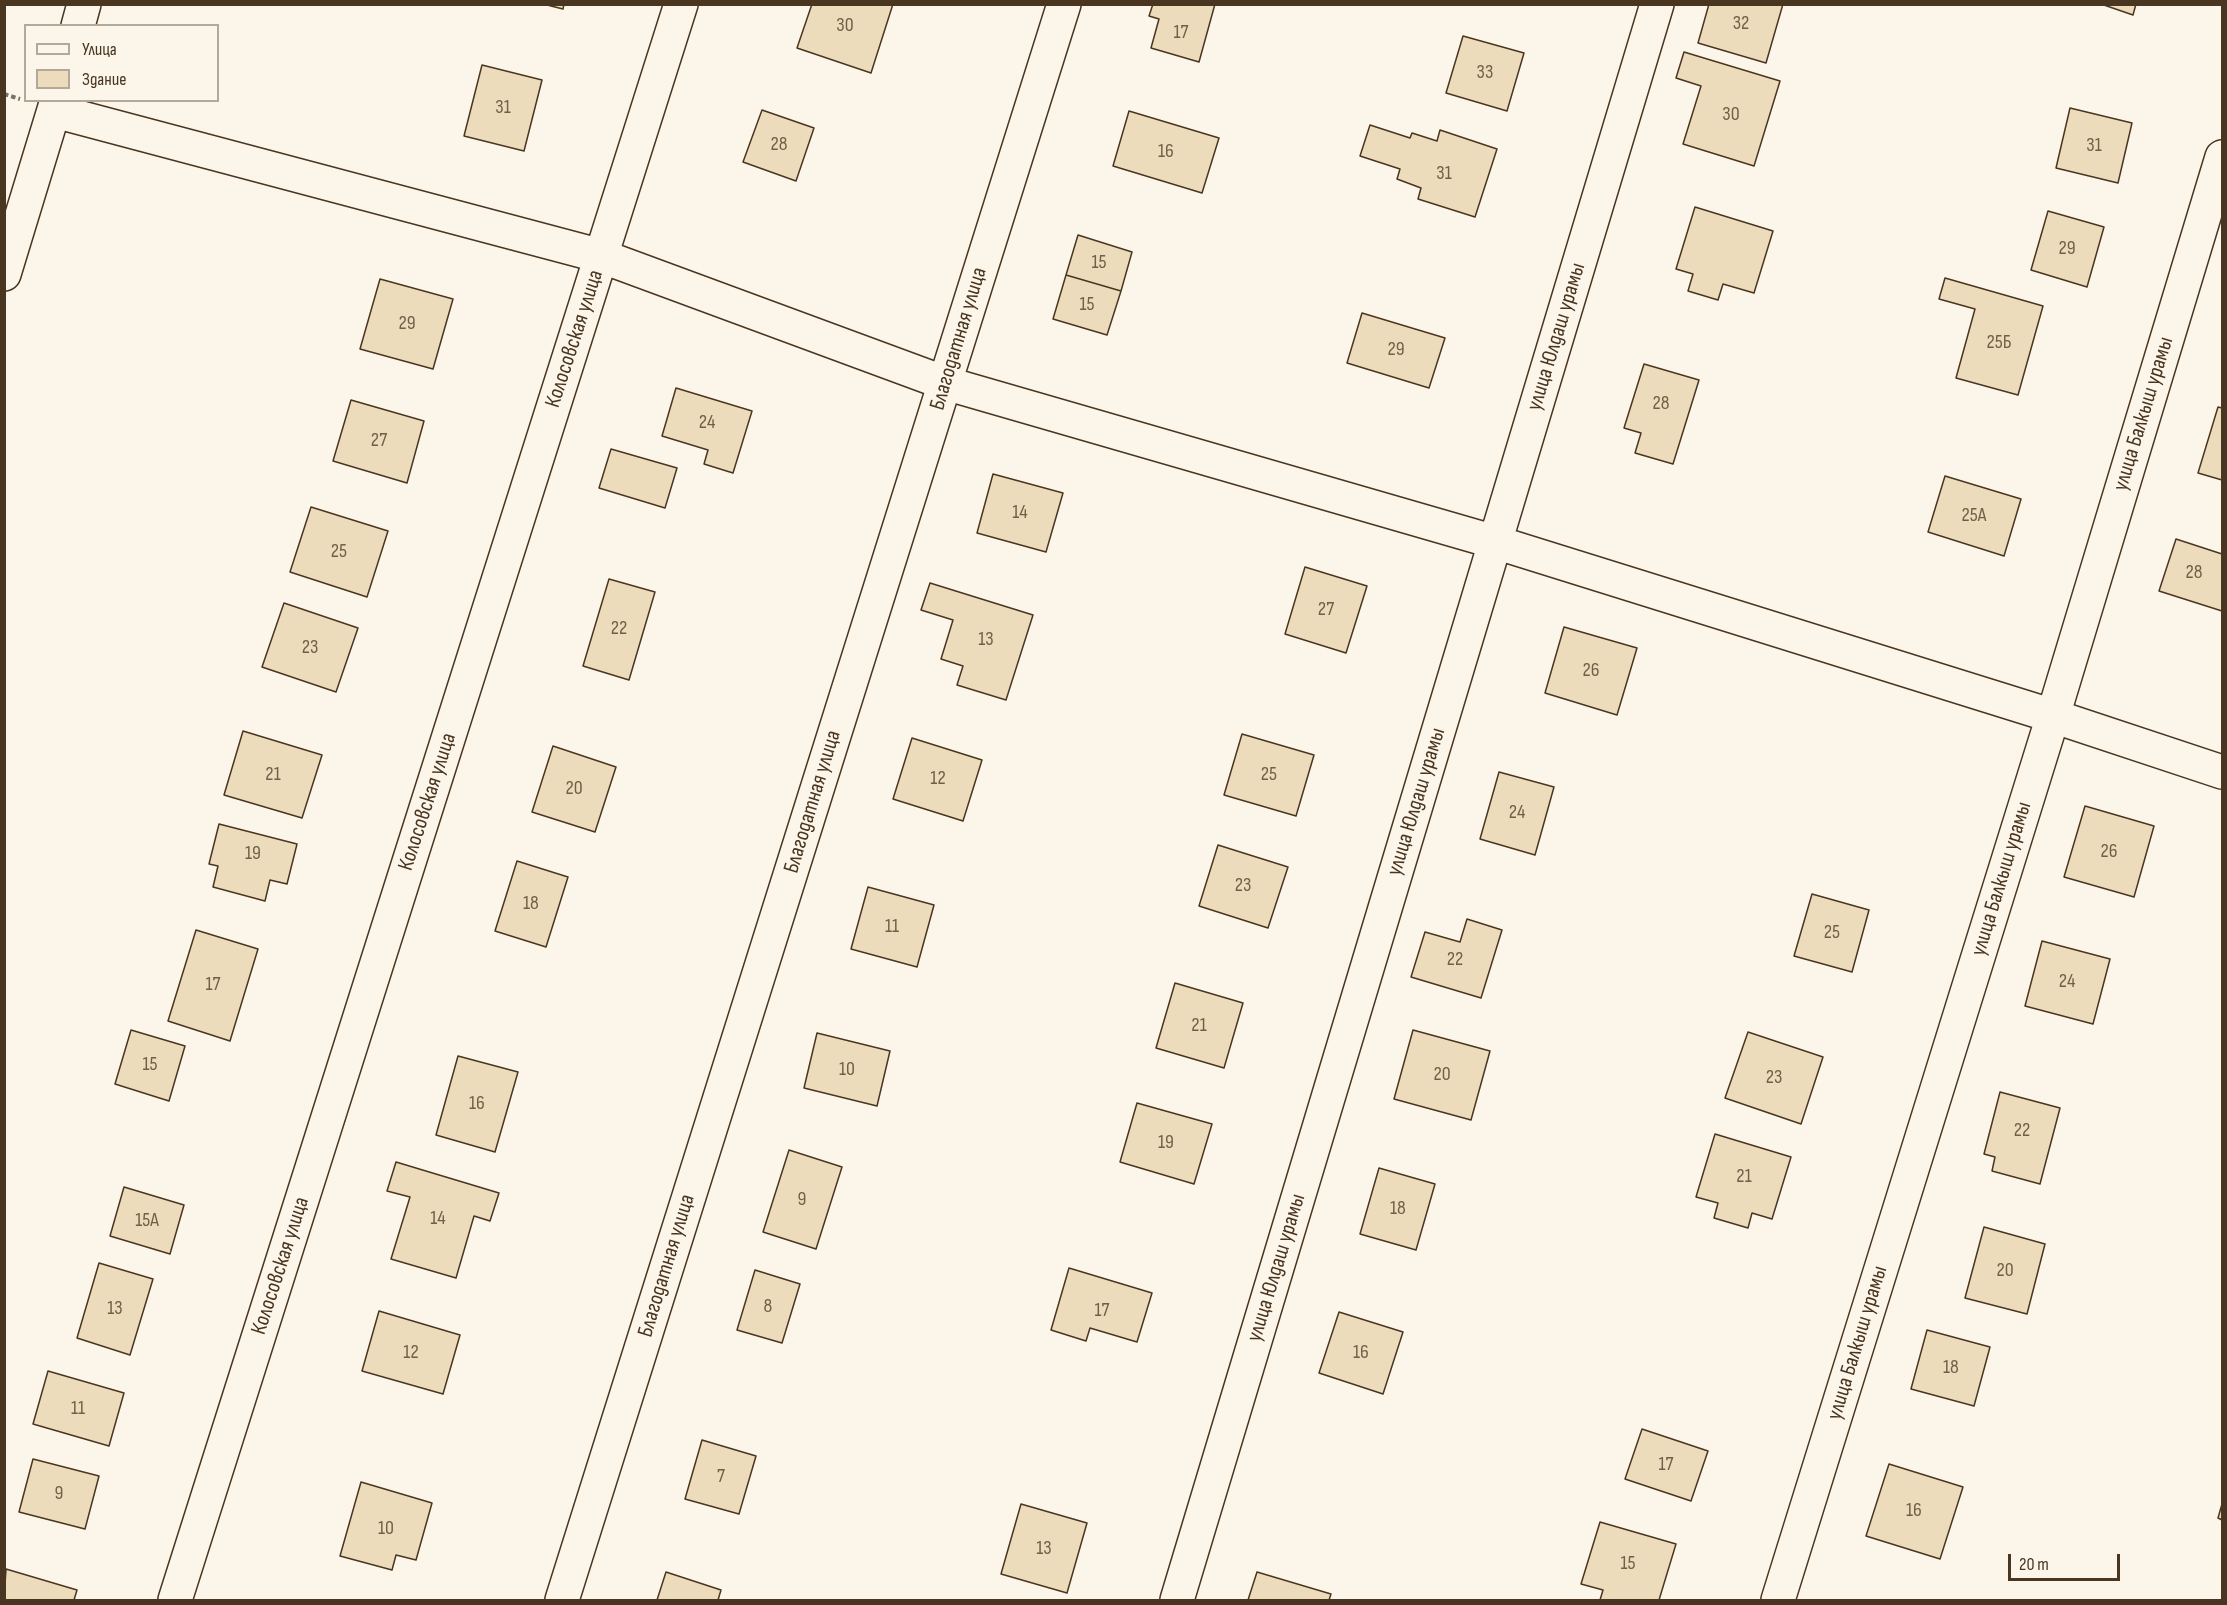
<!DOCTYPE html>
<meta charset="utf-8">
<style>
body{margin:0}
#map{position:relative;width:2227px;height:1605px;overflow:hidden;background:#fbf6e9;font-family:"Sofia Sans Condensed",sans-serif}
canvas{display:block}
.frame{position:absolute;inset:0;border:6px solid #4a3520;pointer-events:none}
.legend{position:absolute;left:24px;top:24px;width:195px;height:78px;box-sizing:border-box;background:#fbf6e9;border:2px solid #b4a999;margin:0;padding:8px 10px;list-style:none;font-size:18px;color:#4a3520}
.legend li{display:flex;align-items:center;gap:12px;height:30px}
.legend b{width:30px;border:2px solid #b4a999}
.scale{position:absolute;left:2008px;top:1554px;width:112px;height:27px;box-sizing:border-box;border:3px solid #4a3520;border-top:0;padding-left:8px;font-size:18px;line-height:21px;white-space:nowrap;color:#4a3520;-webkit-text-stroke:4px #fbf6e9;paint-order:stroke}
</style>
<div id="map">
<canvas width="2227" height="1605"></canvas>
<div class="frame"></div>
<ul class="legend">
<li><b style="height:8px;background:#fbf6e9"></b>Улица</li>
<li><b style="height:16px;background:#ecdcbc"></b>Здание</li>
</ul>
<div class="scale">20 m</div>
</div>
<script>
const g = document.querySelector('canvas').getContext('2d');
g.lineJoin = 'round';
function fill(path, color) { g.fillStyle = color; g.fill(path, 'evenodd'); }
function stroke(path, color, width, dash) { g.strokeStyle = color; g.lineWidth = width; g.lineCap = dash ? 'butt' : 'round'; g.setLineDash(dash || []); g.stroke(path); }
function write(font, color, halo, rows, align = 'center') {
  g.font = font + ' "Sofia Sans Condensed",sans-serif'; g.lineWidth = 4.5; g.setLineDash([]); g.textBaseline = 'middle'; g.strokeStyle = halo; g.fillStyle = color; for (const [text, x, y, turn = 0] of rows) {
    g.save(); g.translate(x, y); g.rotate((+turn || 0) * Math.PI / 180); g.textAlign = isNaN(turn) ? turn : align; if (halo) g.strokeText(text, 0, 0); g.fillText(text, 0, 0); g.restore();
  }
}
const building = new Path2D(`
 M 543,4 L 564,4 L 563,9 Z
 M 812,4 L 893,4 L 871,73 L 797,48 Z
 M 1153,4 L 1215,4 L 1199,62 L 1151,48 L 1159,19 L 1149,16 Z
 M 1709,4 L 1783,4 L 1766,63 L 1698,43 Z
 M 2101,4 L 2136,4 L 2133,15 Z
 M 1463,36 L 1524,53 L 1507,111 L 1446,93 Z
 M 1684,52 L 1780,81 L 1754,166 L 1683,144 L 1701,86 L 1676,78 Z
 M 482,65 L 542,80 L 524,151 L 464,136 Z
 M 2070,108 L 2132,123 L 2118,183 L 2056,168 Z
 M 762,110 L 814,128 L 796,181 L 743,162 Z
 M 1129,111 L 1219,138 L 1202,193 L 1113,166 Z
 M 1370,125 L 1410,138 L 1412,133 L 1437,141 L 1440,130 L 1497,149 L 1475,217 L 1418,199 L 1421,188 L 1397,179 L 1400,169 L 1360,156 Z
 M 1695,207 L 1773,231 L 1754,293 L 1723,284 L 1718,300 L 1688,291 L 1693,274 L 1676,269 Z
 M 2048,211 L 2104,227 L 2087,287 L 2031,270 Z
 M 1078,235 L 1132,252 L 1121,291 L 1066,275 Z
 M 1066,275 L 1121,291 L 1107,335 L 1053,319 Z
 M 1945,278 L 2043,306 L 2018,395 L 1956,378 L 1975,309 L 1939,299 Z
 M 380,279 L 453,299 L 433,369 L 360,349 Z
 M 1362,313 L 1445,338 L 1429,388 L 1347,363 Z
 M 1644,364 L 1699,380 L 1673,464 L 1635,453 L 1641,433 L 1624,428 Z
 M 676,388 L 752,411 L 733,473 L 704,464 L 708,450 L 662,436 Z
 M 351,400 L 424,421 L 407,483 L 333,461 Z
 M 2218,407 L 2222,408 L 2222,480 L 2198,473 Z
 M 611,449 L 677,468 L 665,508 L 599,488 Z
 M 993,474 L 1063,493 L 1046,552 L 977,533 Z
 M 1945,476 L 2021,499 L 2004,556 L 1928,532 Z
 M 311,507 L 388,531 L 367,597 L 290,572 Z
 M 2176,539 L 2222,554 L 2222,611 L 2159,591 Z
 M 1305,567 L 1367,586 L 1346,653 L 1285,634 Z
 M 609,579 L 655,592 L 629,680 L 583,666 Z
 M 930,583 L 1033,615 L 1006,700 L 957,685 L 963,666 L 941,659 L 953,620 L 921,610 Z
 M 284,603 L 358,628 L 336,692 L 262,667 Z
 M 1564,627 L 1637,648 L 1617,715 L 1545,693 Z
 M 243,731 L 322,755 L 302,818 L 224,795 Z
 M 1242,734 L 1314,755 L 1296,816 L 1224,795 Z
 M 912,738 L 982,760 L 963,821 L 893,799 Z
 M 553,746 L 616,767 L 595,832 L 532,812 Z
 M 1499,772 L 1554,787 L 1535,855 L 1480,839 Z
 M 2085,806 L 2154,826 L 2134,897 L 2064,877 Z
 M 219,824 L 297,844 L 287,884 L 270,880 L 265,901 L 213,887 L 218,866 L 209,864 Z
 M 1218,845 L 1288,867 L 1268,928 L 1199,906 Z
 M 517,861 L 568,877 L 546,947 L 495,931 Z
 M 868,887 L 934,905 L 917,967 L 851,949 Z
 M 1812,894 L 1869,910 L 1852,972 L 1794,956 Z
 M 1467,919 L 1502,930 L 1481,998 L 1411,977 L 1425,932 L 1460,942 Z
 M 196,930 L 258,949 L 230,1041 L 168,1021 Z
 M 2042,941 L 2110,959 L 2093,1024 L 2025,1006 Z
 M 1175,983 L 1243,1003 L 1224,1068 L 1156,1048 Z
 M 131,1030 L 185,1046 L 169,1101 L 115,1084 Z
 M 1413,1030 L 1490,1051 L 1471,1120 L 1394,1099 Z
 M 1748,1032 L 1823,1057 L 1801,1124 L 1725,1098 Z
 M 817,1033 L 890,1051 L 877,1106 L 804,1088 Z
 M 458,1056 L 518,1072 L 495,1152 L 436,1135 Z
 M 2000,1092 L 2060,1108 L 2040,1184 L 1992,1171 L 1995,1157 L 1984,1154 Z
 M 1137,1103 L 1212,1124 L 1194,1184 L 1120,1162 Z
 M 1715,1134 L 1791,1157 L 1772,1219 L 1752,1213 L 1748,1228 L 1714,1218 L 1718,1203 L 1696,1197 Z
 M 789,1150 L 842,1167 L 816,1249 L 763,1232 Z
 M 396,1162 L 499,1193 L 490,1221 L 474,1216 L 456,1278 L 391,1259 L 410,1197 L 387,1191 Z
 M 1379,1168 L 1435,1184 L 1416,1250 L 1360,1234 Z
 M 124,1187 L 184,1205 L 170,1254 L 110,1236 Z
 M 1984,1227 L 2045,1244 L 2027,1314 L 1965,1298 Z
 M 99,1263 L 153,1279 L 130,1355 L 77,1338 Z
 M 1069,1268 L 1152,1293 L 1137,1342 L 1090,1328 L 1086,1341 L 1051,1330 Z
 M 755,1270 L 800,1284 L 782,1343 L 737,1330 Z
 M 379,1311 L 460,1335 L 443,1394 L 362,1371 Z
 M 1339,1312 L 1403,1332 L 1383,1394 L 1319,1373 Z
 M 1927,1330 L 1990,1347 L 1974,1406 L 1911,1389 Z
 M 48,1371 L 124,1393 L 109,1446 L 33,1424 Z
 M 1642,1429 L 1708,1451 L 1691,1501 L 1625,1479 Z
 M 702,1440 L 756,1456 L 739,1514 L 685,1499 Z
 M 33,1459 L 99,1476 L 85,1529 L 19,1512 Z
 M 1889,1464 L 1963,1487 L 1940,1559 L 1866,1536 Z
 M 361,1482 L 432,1503 L 416,1560 L 396,1555 L 392,1570 L 340,1556 Z
 M 1021,1504 L 1087,1523 L 1067,1593 L 1001,1574 Z
 M 2222,1504 L 2222,1520 L 2218,1518 Z
 M 1600,1522 L 1676,1544 L 1659,1600 L 1600,1600 L 1603,1590 L 1581,1584 Z
 M 6,1569 L 77,1590 L 74,1600 L 4,1600 Z
 M 666,1572 L 721,1590 L 718,1600 L 657,1600 Z
 M 1257,1572 L 1331,1594 L 1329,1600 L 1248,1600 Z`);
fill(building, '#ecdcbc');
stroke(building, '#4a3520', 1.5);
const street = new Path2D(`
 M 78,26 L 84,4
 M 55,111 L 601,256 L 945,383 L 1495,542 L 2053,716 L 2222,772
 M 4,274 L 57,100
 M 175,1600 L 681,4
 M 562,1600 L 1064,4
 M 1177,1600 L 1657,4
 M 1778,1600 L 2053,716 L 2222,157`);
stroke(street, '#4a3520', 36);
stroke(new Path2D(`
 M 4,94 L 20,99`), '#7f6f5c', 4, [4.5, 3]);
stroke(street, '#fbf6e9', 33);
write('20px', '#725f47', null, [
 ["32",1741,24],
 ["30",845,26],
 ["17",1181,33],
 ["33",1485,73],
 ["31",503,108],
 ["30",1731,115],
 ["28",779,145],
 ["31",2094,146],
 ["16",1166,152],
 ["31",1444,174],
 ["29",2067,249],
 ["15",1099,263],
 ["15",1087,305],
 ["29",407,324],
 ["25Б",1999,343],
 ["29",1396,350],
 ["28",1661,404],
 ["24",707,423],
 ["27",379,441],
 ["14",1020,513],
 ["25А",1974,516],
 ["25",339,552],
 ["28",2194,573],
 ["27",1326,610],
 ["22",619,629],
 ["13",986,640],
 ["23",310,648],
 ["26",1591,671],
 ["21",273,775],
 ["25",1269,775],
 ["12",938,779],
 ["20",574,789],
 ["24",1517,813],
 ["26",2109,852],
 ["19",253,854],
 ["23",1243,886],
 ["18",531,904],
 ["11",892,927],
 ["25",1832,933],
 ["22",1455,960],
 ["24",2067,982],
 ["17",213,985],
 ["21",1199,1026],
 ["15",150,1065],
 ["10",847,1070],
 ["20",1442,1075],
 ["23",1774,1078],
 ["16",477,1104],
 ["22",2022,1131],
 ["19",1166,1143],
 ["21",1744,1177],
 ["9",802,1200],
 ["18",1398,1209],
 ["14",438,1219],
 ["15А",147,1221],
 ["20",2005,1271],
 ["8",768,1307],
 ["13",115,1309],
 ["17",1102,1311],
 ["12",411,1353],
 ["16",1361,1353],
 ["18",1951,1368],
 ["11",78,1409],
 ["17",1666,1465],
 ["7",721,1477],
 ["9",59,1494],
 ["16",1914,1511],
 ["10",386,1529],
 ["13",1044,1549],
 ["15",1628,1564]
]);
write('22px', '#4a3520', '#fbf6e9', [
 ["улица Юлдаш урамы",1557,337,-73],
 ["Колосовская улица",575,339,-72],
 ["Благодатная улица",959,339,-73],
 ["улица Балкыш урамы",2144,414,-73],
 ["Колосовская улица",428,802,-72],
 ["Благодатная улица",813,802,-73],
 ["улица Юлдаш урамы",1417,802,-73],
 ["улица Балкыш урамы",2002,879,-73],
 ["Колосовская улица",281,1266,-72],
 ["Благодатная улица",667,1266,-73],
 ["улица Юлдаш урамы",1277,1268,-73],
 ["улица Балкыш урамы",1858,1343,-73]
]);
</script>
